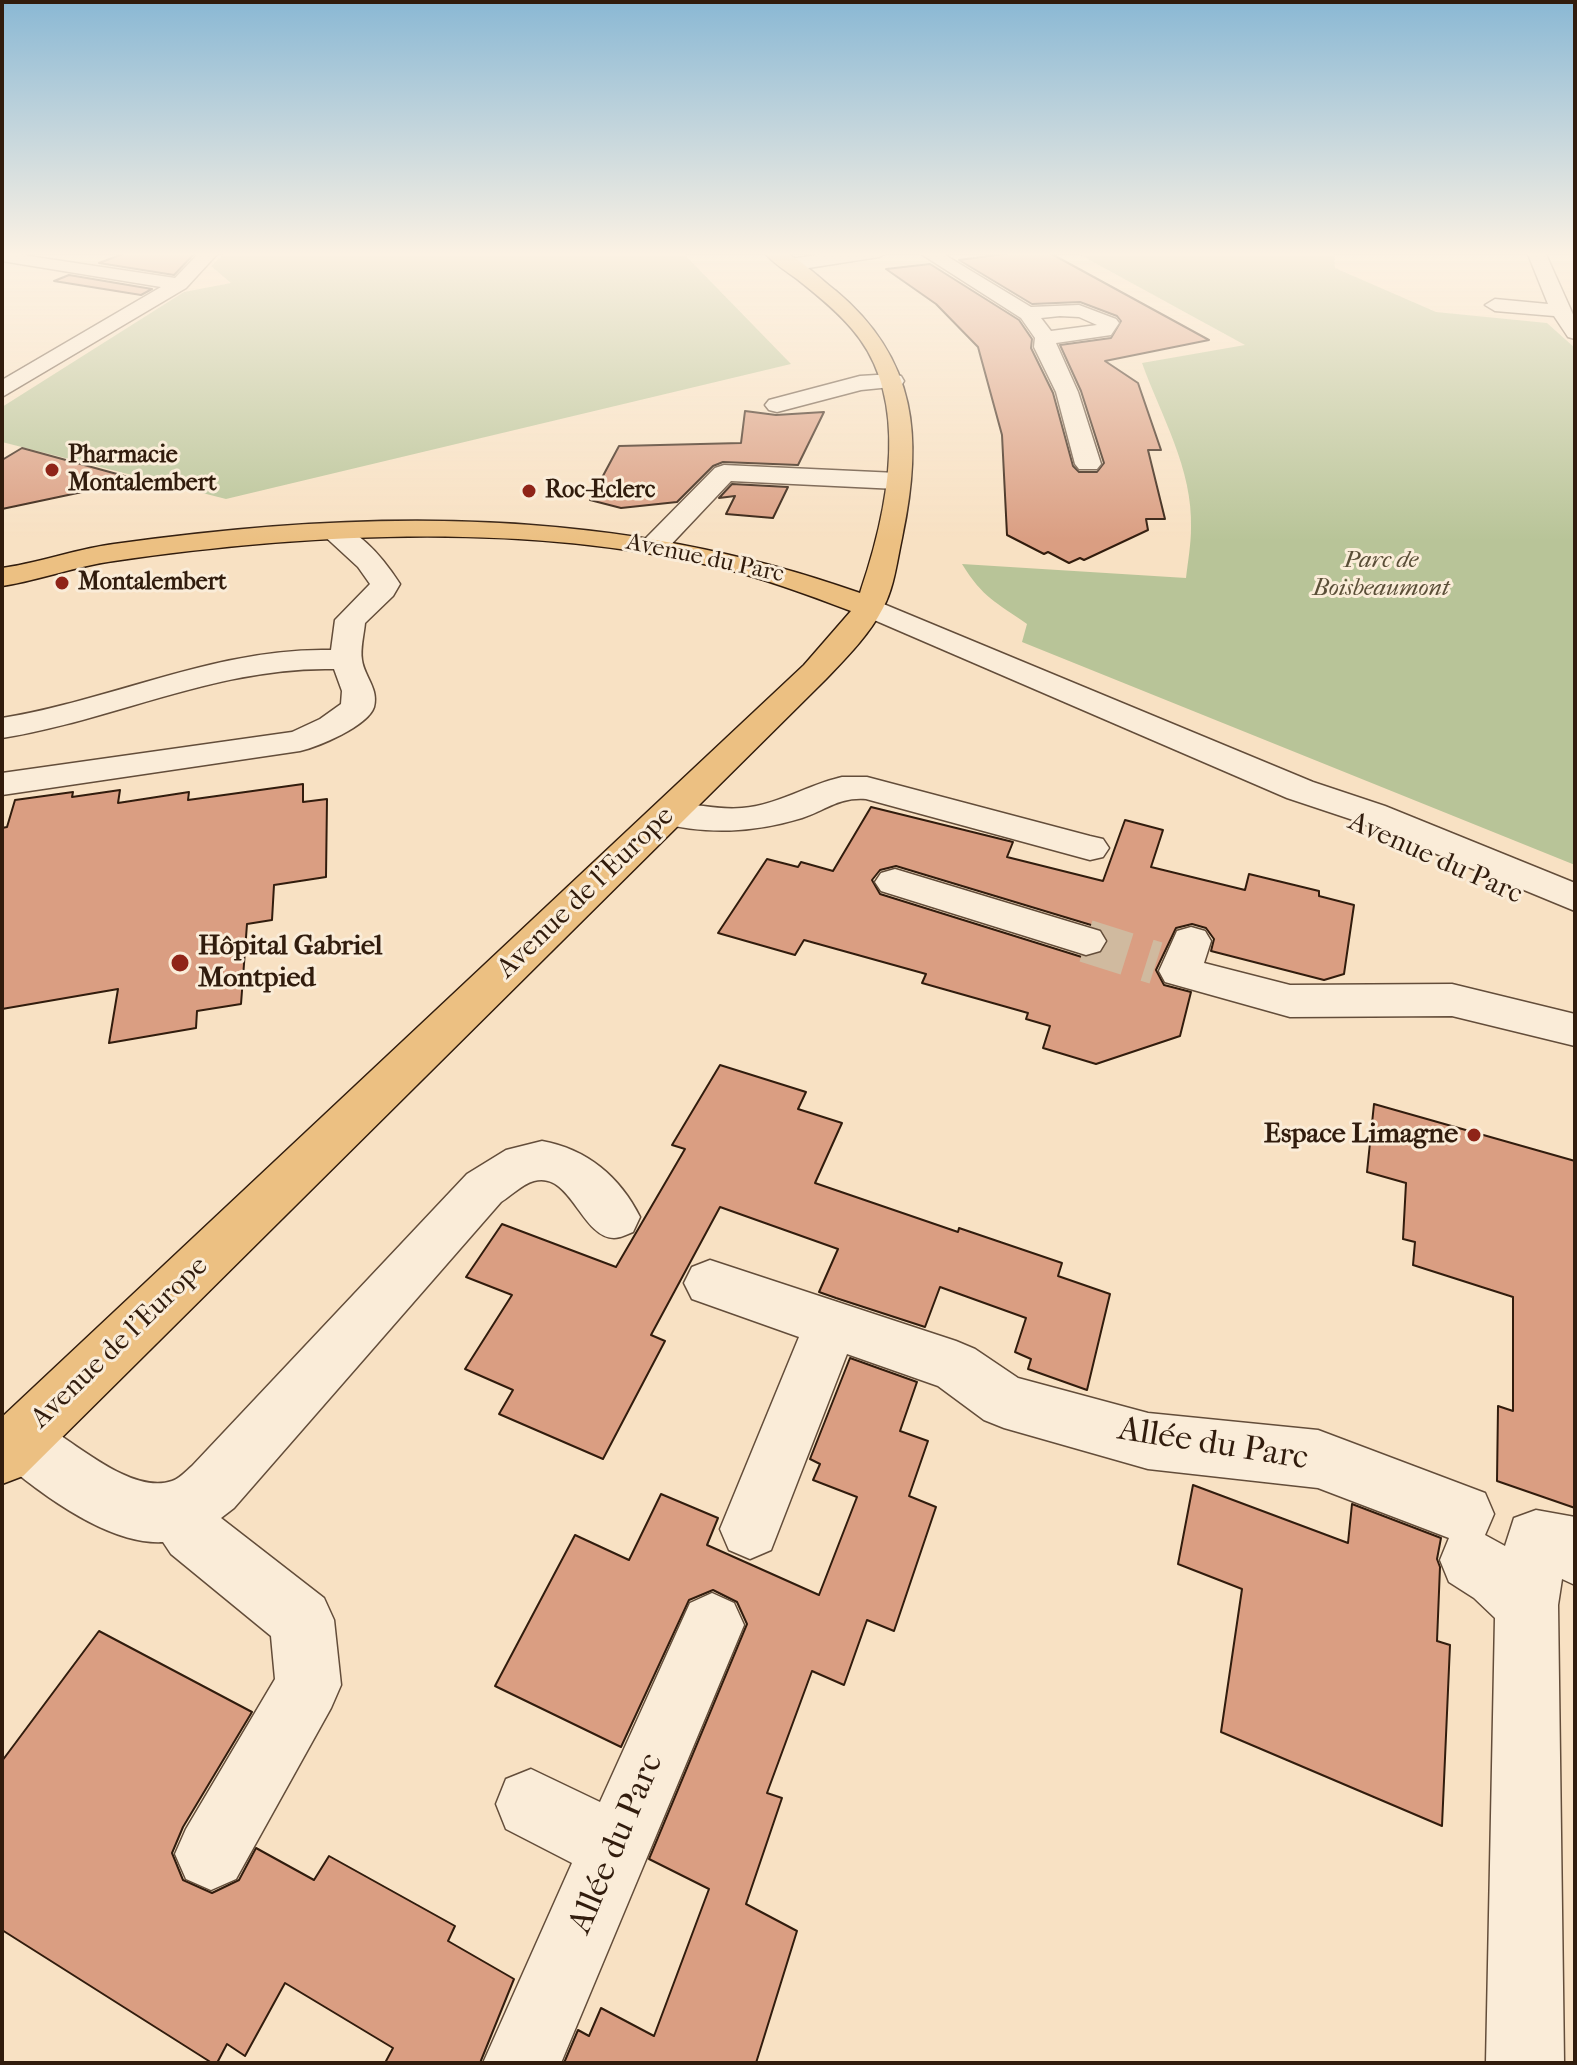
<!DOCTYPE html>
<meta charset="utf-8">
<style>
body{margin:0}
#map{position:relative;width:1577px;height:2065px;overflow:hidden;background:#f8e1c3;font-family:"IM FELL French Canon",serif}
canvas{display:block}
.frame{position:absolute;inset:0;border:4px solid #311c0d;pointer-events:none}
</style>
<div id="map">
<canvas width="1577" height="2065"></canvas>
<div class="frame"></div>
</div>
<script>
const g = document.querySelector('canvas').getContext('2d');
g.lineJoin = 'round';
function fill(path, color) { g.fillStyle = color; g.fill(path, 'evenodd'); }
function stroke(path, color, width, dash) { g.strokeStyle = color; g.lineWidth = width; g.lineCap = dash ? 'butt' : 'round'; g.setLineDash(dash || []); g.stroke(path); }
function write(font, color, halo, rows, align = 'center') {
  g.font = font + ' "IM FELL French Canon",serif'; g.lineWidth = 6; g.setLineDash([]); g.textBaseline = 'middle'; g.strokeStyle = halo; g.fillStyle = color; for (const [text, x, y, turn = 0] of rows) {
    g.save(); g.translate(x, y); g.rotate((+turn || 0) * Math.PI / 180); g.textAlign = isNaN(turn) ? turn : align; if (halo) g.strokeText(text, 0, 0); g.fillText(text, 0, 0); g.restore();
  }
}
fill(new Path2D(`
 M 226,252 L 682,252 L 791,364 L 226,499 L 2,442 L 2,407 L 184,292 L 231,283 L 211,266 Z
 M 1075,252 L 1334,252 L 1335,268 L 1436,312 L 1547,323 L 1575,348 L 1575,865 L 1022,642 L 1027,624 C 996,602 983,598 962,564 L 1186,578 C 1188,561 1191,544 1191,528 C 1193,469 1161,416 1142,363 L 1245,345 Z`), '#b8c498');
const building = new Path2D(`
 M 128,252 L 196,252 L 174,275 L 99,263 Z
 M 1019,252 L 1048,252 L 1209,340 L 1105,361 L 1138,383 L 1161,450 L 1148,450 L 1165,519 L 1146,519 L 1148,530 L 1084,560 L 1080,558 L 1069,563 L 1048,552 L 1044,554 L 1007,535 L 1002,435 L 978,347 L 936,304 L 886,269 L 930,264 L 1019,320 L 1032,339 L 1031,348 L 1053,393 L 1073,466 L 1079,472 L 1097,472 L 1104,463 L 1081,391 L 1060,345 L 1111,338 L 1121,321 L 1117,316 L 1080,302 L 1032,304 L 959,260 Z
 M 69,275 L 152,289 L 141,295 L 54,281 Z
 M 745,411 L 776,415 L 824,412 L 798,465 L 723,462 L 713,466 L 677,502 L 621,508 L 590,500 L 619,446 L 741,443 Z
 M 22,448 L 139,480 L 2,509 L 2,460 Z
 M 732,484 L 788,487 L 773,518 L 726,514 L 735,496 L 719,498 Z
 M 303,784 L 303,802 L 327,799 L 326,877 L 274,885 L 272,920 L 247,924 L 241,1004 L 197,1011 L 196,1028 L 109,1043 L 118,989 L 2,1009 L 2,828 L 7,827 L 15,800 L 73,792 L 72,797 L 120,790 L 118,803 L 189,792 L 188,800 Z
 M 871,807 L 1013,842 L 1007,857 L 1103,881 L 1125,820 L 1163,830 L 1151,867 L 1245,890 L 1249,874 L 1319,891 L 1319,896 L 1354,905 L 1344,974 L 1324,980 L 1211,951 L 1214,939 L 1206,928 L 1192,924 L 1176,928 L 1156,970 L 1164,985 L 1191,992 L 1180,1036 L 1096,1064 L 1043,1048 L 1050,1026 L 1026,1019 L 1028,1013 L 922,983 L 926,974 L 804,940 L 795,955 L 718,933 L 767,859 L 798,867 L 801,862 L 833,871 ZM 896,866 L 1101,928 L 1109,943 L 1101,954 L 1085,958 L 880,894 L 872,880 L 880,870 Z
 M 720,1065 L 806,1092 L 798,1109 L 842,1123 L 815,1183 L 958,1232 L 959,1228 L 1062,1263 L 1058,1276 L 1110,1294 L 1087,1390 L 1028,1369 L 1031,1359 L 1015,1352 L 1026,1318 L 940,1287 L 925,1327 L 836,1298 L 819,1292 L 838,1249 L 720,1207 L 651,1335 L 665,1341 L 603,1459 L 499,1414 L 513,1390 L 465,1369 L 512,1295 L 466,1277 L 502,1224 L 616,1267 L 685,1149 L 672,1145 Z
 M 1374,1104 L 1575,1161 L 1575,1508 L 1497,1481 L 1498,1406 L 1513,1411 L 1513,1297 L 1413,1265 L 1415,1242 L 1403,1239 L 1406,1183 L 1367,1172 Z
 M 850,1358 L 917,1382 L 900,1431 L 928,1441 L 909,1496 L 936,1507 L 894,1631 L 867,1620 L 844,1685 L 812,1671 L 767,1793 L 782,1798 L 746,1904 L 797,1931 L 756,2063 L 564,2063 L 578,2030 L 589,2036 L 601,2008 L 654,2036 L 709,1889 L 649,1859 L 747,1624 L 737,1602 L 713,1590 L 689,1600 L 621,1747 L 495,1686 L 575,1535 L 629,1560 L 661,1494 L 718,1518 L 707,1545 L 819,1595 L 857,1497 L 813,1480 L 820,1464 L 810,1459 Z
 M 1193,1485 L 1348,1543 L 1352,1504 L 1441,1538 L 1437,1559 L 1440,1567 L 1437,1641 L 1450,1645 L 1442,1826 L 1221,1732 L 1242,1589 L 1178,1564 Z
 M 99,1631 L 252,1712 L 183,1827 L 172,1853 L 183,1880 L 212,1893 L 239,1880 L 256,1848 L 314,1880 L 329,1856 L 455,1926 L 448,1941 L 514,1979 L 480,2063 L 385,2063 L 393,2048 L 285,1983 L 245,2056 L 227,2044 L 217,2063 L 212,2063 L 2,1930 L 2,1761 Z`);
fill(building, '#da9e82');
stroke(building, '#311c0d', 2);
stroke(new Path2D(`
 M 1086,941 L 1156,963`), '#d0ba9f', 43, [43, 21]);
const minor = new Path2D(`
 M 2,252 L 175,278 L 200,252 L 219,252 L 186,288 L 2,397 L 2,380 L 161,287 L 2,261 Z
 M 841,252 L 888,252 L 879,257 L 789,271 L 780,265 L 789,259 Z
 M 918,252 L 940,252 L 1031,307 L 1079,305 L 1116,319 L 1119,323 L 1111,335 L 1056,343 L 1078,392 L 1101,464 L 1097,469 L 1079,469 L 1075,464 L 1056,392 L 1034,347 L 1035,338 L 1021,318 ZM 1060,316 L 1079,317 L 1097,325 L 1051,331 L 1041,318 Z
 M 1527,252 L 1545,252 L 1575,319 L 1575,339 L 1568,337 L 1554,316 L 1495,311 L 1485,305 L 1495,299 L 1548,304 Z
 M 893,374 L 901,376 L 904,381 L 901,386 L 861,390 L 777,412 L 769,410 L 765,405 L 769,400 L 860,376 Z
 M 724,465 L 897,473 L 906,476 L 910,481 L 906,486 L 897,489 L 731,481 L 664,552 L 654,554 L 644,552 L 640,546 L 644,540 L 715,468 Z
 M 334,524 C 362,531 385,561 400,584 L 393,596 L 365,623 C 364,634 360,649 362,660 C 364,676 379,689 374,707 C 368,726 318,747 300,751 L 2,795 L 2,773 L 292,732 L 320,719 L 341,704 L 342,691 L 334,669 C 219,666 114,720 2,738 L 2,718 C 113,700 218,647 331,650 L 335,620 L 370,584 L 358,567 L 320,532 L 324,526 Z
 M 869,598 L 1313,782 L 1385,806 L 1575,883 L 1575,911 L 1359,822 L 1287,798 L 858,613 L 854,607 L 858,601 Z
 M 842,777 L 867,777 L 1090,836 L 1103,839 L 1109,848 L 1103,857 L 1090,860 L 866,799 C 838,797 827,810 802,818 C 752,833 707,835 656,822 L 651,814 L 656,806 C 683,799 713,811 742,808 C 778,805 807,785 842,777 Z
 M 895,869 L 1100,931 L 1106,941 L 1100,951 L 1086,955 L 881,891 L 875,882 L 881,873 Z
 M 1191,927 L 1205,931 L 1211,941 L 1204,963 L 1290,985 L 1452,984 L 1575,1014 L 1575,1046 L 1452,1016 L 1290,1017 L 1165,982 L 1159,971 L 1177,931 Z
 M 542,1141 C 587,1149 620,1177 640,1217 L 633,1232 C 628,1234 620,1238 614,1238 C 581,1237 571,1171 534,1181 C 522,1184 511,1196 501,1202 L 234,1508 L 221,1518 L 324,1598 L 334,1620 L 341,1685 L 331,1708 L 236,1879 L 211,1890 L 186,1879 L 175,1854 L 186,1829 L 275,1679 L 271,1636 L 171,1554 L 163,1542 C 109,1545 41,1494 2,1461 L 2,1418 L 20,1411 C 60,1427 126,1497 172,1481 C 179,1479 186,1471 192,1466 L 467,1174 L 506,1150 Z
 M 710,1260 L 956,1341 L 975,1349 L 1018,1378 L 1148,1413 L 1318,1430 L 1485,1493 L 1494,1514 L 1485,1535 L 1505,1546 L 1514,1518 L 1536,1510 L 1575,1517 L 1575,1585 L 1562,1579 L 1558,1605 L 1564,2063 L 1486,2063 L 1495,1618 L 1474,1598 L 1449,1582 L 1440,1560 L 1449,1538 L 1318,1488 L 1148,1469 L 1004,1428 L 984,1420 L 938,1386 L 847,1354 L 771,1550 L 750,1559 L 729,1550 L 720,1529 L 799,1337 L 692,1299 L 684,1283 L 692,1267 Z
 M 712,1593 L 734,1603 L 744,1625 L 561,2063 L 483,2063 L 572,1863 L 506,1829 L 496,1804 L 506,1779 L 531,1769 L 600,1802 L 690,1603 Z`);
const major = new Path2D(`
 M 764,252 C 769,252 777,251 782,252 C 795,254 824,282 836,291 C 918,360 923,439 902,538 C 897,561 894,588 883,608 C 869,635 847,657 826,679 L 23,1476 L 2,1484 L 2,1417 L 804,665 L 851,611 C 806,594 760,577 713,566 C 523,522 306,533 114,561 C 76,566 40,580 2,586 L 2,568 C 40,563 75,549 114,544 C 367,508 616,506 860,593 C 887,514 913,399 852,329 C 836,310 816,294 797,279 C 786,271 773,263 764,252 Z`);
stroke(minor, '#634d3a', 3);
stroke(major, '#311c0d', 3);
fill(minor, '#faecd8');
fill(major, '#ecc082');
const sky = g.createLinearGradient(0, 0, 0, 541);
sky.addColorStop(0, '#8ab8d4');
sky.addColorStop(0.47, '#fcf2e4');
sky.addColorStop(1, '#fcf2e400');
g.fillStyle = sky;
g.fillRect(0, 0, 1577, 541);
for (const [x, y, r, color] of [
 [52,470,8,"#8f2418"],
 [529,491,8,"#8f2418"],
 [62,583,8,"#8f2418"],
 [180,963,10,"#8f2418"],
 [1474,1135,8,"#8f2418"]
]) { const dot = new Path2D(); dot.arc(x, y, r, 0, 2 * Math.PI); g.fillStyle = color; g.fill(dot); stroke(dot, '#faecd8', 3); }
write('bold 24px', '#311c0d', '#faecd8', [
 ["Pharmacie",68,456],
 ["Montalembert",68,484],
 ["Roc-Eclerc",545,491],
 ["Montalembert",78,583]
], 'left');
write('24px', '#311c0d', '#faecd8', [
 ["Avenue du Parc",705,559,12]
]);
write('italic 24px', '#5a4e37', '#faecd8', [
 ["Parc de",1381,561],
 ["Boisbeaumont",1381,589]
]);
write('28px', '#311c0d', '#faecd8', [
 ["Avenue du Parc",1435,859,24],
 ["Avenue de l'Europe",586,893,-44],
 ["Avenue de l'Europe",120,1343,-44]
]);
write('bold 28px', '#311c0d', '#faecd8', [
 ["Hôpital Gabriel",198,947],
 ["Montpied",198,979],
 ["Espace Limagne",1458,1135,"right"]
], 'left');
write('34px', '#311c0d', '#faecd8', [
 ["Allée du Parc",1213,1445,9],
 ["Allée du Parc",617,1844,-67]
]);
</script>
